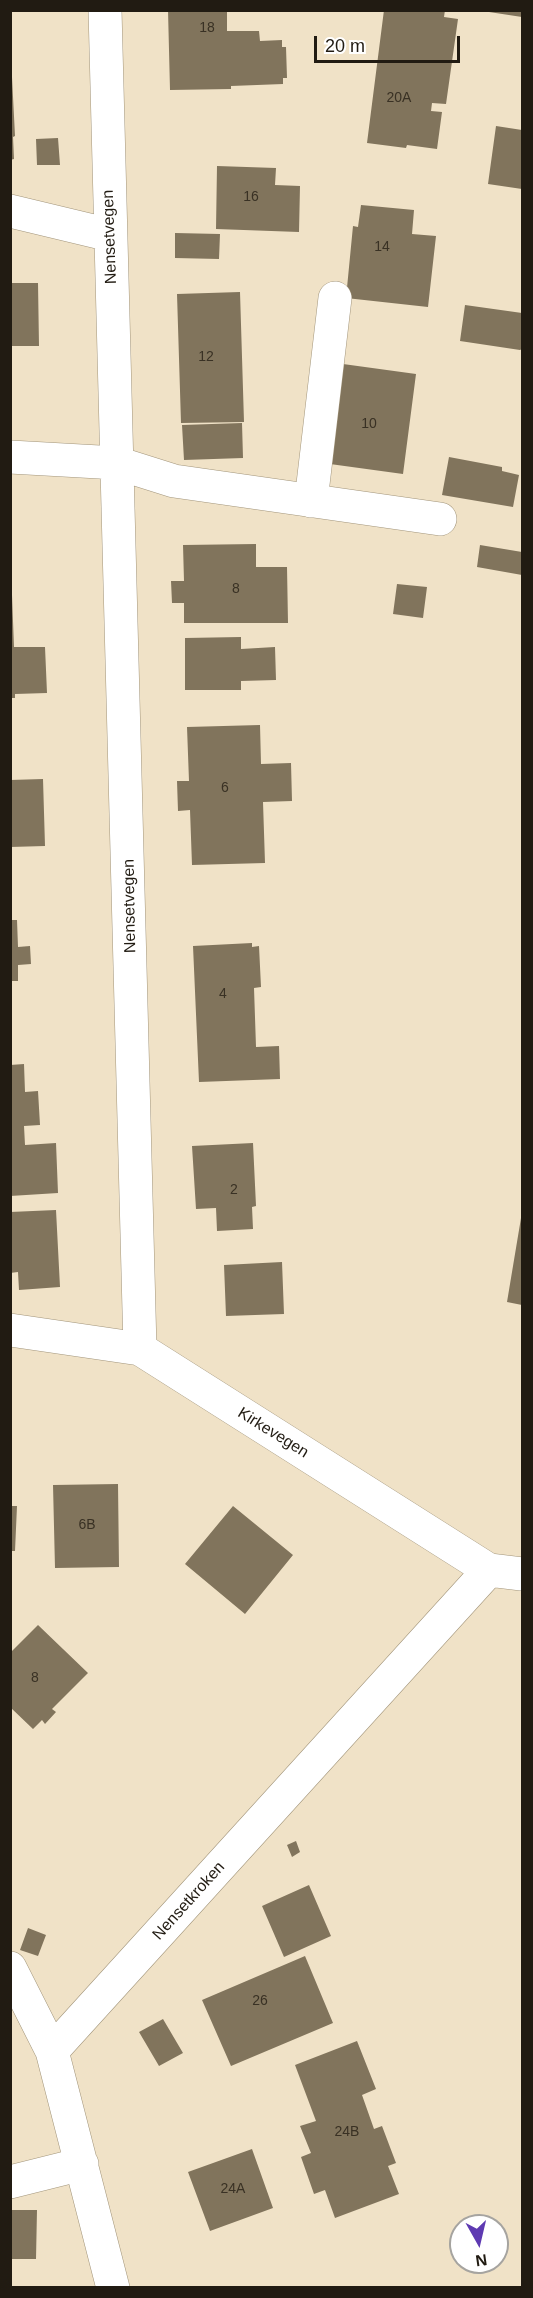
<!DOCTYPE html>
<style>
body{margin:0}
#map{position:relative;width:533px;height:2298px;overflow:hidden;background:#f0e2c7;font-family:Helvetica,sans-serif}
canvas{display:block}
.frame{position:absolute;inset:0;border:12px solid #211b12;pointer-events:none}
.north{position:absolute;left:449px;top:2214px;width:60px;height:60px;box-sizing:border-box;background:#fff;border:2px solid #a6a4a0;border-radius:50%;rotate:172deg;font-size:16px;font-weight:700;line-height:24px;text-align:center;color:#211b12}
.north::after{content:'';display:block;margin:auto;width:21px;height:27px;background:#5e3ab2;clip-path:polygon(50% 0,100% 100%,50% 72%,0 100%)}
.scale{position:absolute;left:314px;top:36px;width:146px;height:27px;box-sizing:border-box;border:3px solid #211b12;border-top:0;padding-left:8px;font-size:18px;line-height:21px;white-space:nowrap;color:#211b12;-webkit-text-stroke:4px #fff;paint-order:stroke}
</style>
<div id="map">
<canvas width="533" height="2298"></canvas>
<div class="frame"></div>
<div class="north">N</div>
<div class="scale">20 m</div>
</div>
<script>
const g = document.querySelector('canvas').getContext('2d');
g.lineJoin = 'round';
function fill(path, color) { g.fillStyle = color; g.fill(path, 'evenodd'); }
function stroke(path, color, width, dash) { g.strokeStyle = color; g.lineWidth = width; g.lineCap = dash ? 'butt' : 'round'; g.setLineDash(dash || []); g.stroke(path); }
function write(font, color, halo, rows, align = 'center') {
  g.font = font + ' Helvetica,sans-serif'; g.lineWidth = 5; g.setLineDash([]); g.textBaseline = 'middle'; g.strokeStyle = halo; g.fillStyle = color; for (const [text, x, y, turn = 0] of rows) {
    g.save(); g.translate(x, y); g.rotate((+turn || 0) * Math.PI / 180); g.textAlign = isNaN(turn) ? turn : align; if (halo) g.strokeText(text, 0, 0); g.fillText(text, 0, 0); g.restore();
  }
}
fill(new Path2D(`
 M 168,10 L 227,10 L 227,31 L 259,31 L 260,41 L 282,40 L 282,47 L 286,47 L 287,78 L 283,78 L 283,84 L 231,86 L 231,89 L 170,90 Z
 M 384,10 L 445,10 L 444,17 L 458,19 L 446,104 L 432,103 L 431,111 L 442,112 L 437,149 L 407,145 L 406,148 L 367,143 Z
 M 489,10 L 522,10 L 522,17 L 489,12 Z
 M 10,77 L 12,77 L 15,136 L 13,137 L 14,159 L 10,160 Z
 M 496,126 L 522,130 L 522,189 L 488,184 Z
 M 58,138 L 60,165 L 37,165 L 36,139 Z
 M 217,166 L 276,168 L 275,185 L 300,186 L 299,232 L 216,229 Z
 M 361,205 L 414,210 L 412,234 L 436,236 L 428,307 L 346,298 L 353,226 L 358,227 Z
 M 175,233 L 220,234 L 219,259 L 175,258 Z
 M 10,283 L 38,283 L 39,346 L 10,346 Z
 M 240,292 L 244,422 L 181,423 L 177,294 Z
 M 465,305 L 522,313 L 522,349 L 520,350 L 460,341 Z
 M 343,364 L 416,374 L 403,474 L 330,464 Z
 M 242,423 L 243,458 L 184,460 L 182,425 Z
 M 449,457 L 502,467 L 502,471 L 519,475 L 513,507 L 442,495 Z
 M 256,544 L 256,567 L 287,567 L 288,623 L 184,623 L 184,603 L 172,603 L 171,581 L 184,581 L 183,545 Z
 M 480,545 L 522,552 L 522,575 L 477,567 Z
 M 397,584 L 427,587 L 423,618 L 393,614 Z
 M 10,595 L 12,595 L 14,647 L 45,647 L 47,693 L 15,694 L 15,698 L 10,698 Z
 M 241,637 L 241,649 L 275,647 L 276,680 L 241,681 L 241,690 L 185,690 L 185,638 Z
 M 260,725 L 261,764 L 291,763 L 292,801 L 263,802 L 265,863 L 192,865 L 190,810 L 178,811 L 177,781 L 189,781 L 187,727 Z
 M 43,779 L 45,846 L 10,847 L 10,780 Z
 M 10,920 L 17,920 L 18,947 L 30,946 L 31,964 L 18,965 L 18,981 L 10,981 Z
 M 252,943 L 252,947 L 259,946 L 261,987 L 254,988 L 256,1047 L 279,1046 L 280,1079 L 199,1082 L 193,946 Z
 M 24,1064 L 25,1092 L 38,1091 L 40,1125 L 24,1126 L 25,1145 L 56,1143 L 58,1193 L 10,1196 L 10,1065 Z
 M 253,1143 L 256,1206 L 252,1207 L 253,1229 L 217,1231 L 216,1208 L 196,1209 L 192,1146 Z
 M 56,1210 L 60,1287 L 19,1290 L 18,1272 L 10,1273 L 10,1212 Z
 M 521,1218 L 522,1218 L 522,1305 L 507,1302 Z
 M 282,1262 L 284,1314 L 226,1316 L 224,1265 Z
 M 118,1484 L 119,1567 L 55,1568 L 53,1485 Z
 M 10,1506 L 17,1506 L 15,1551 L 10,1551 Z
 M 233,1506 L 293,1555 L 245,1614 L 185,1564 Z
 M 38,1625 L 88,1673 L 52,1709 L 56,1712 L 45,1724 L 42,1720 L 33,1729 L 10,1707 L 10,1653 Z
 M 296,1841 L 300,1852 L 292,1857 L 287,1845 Z
 M 309,1885 L 331,1936 L 284,1957 L 262,1906 Z
 M 28,1928 L 46,1935 L 38,1956 L 20,1950 Z
 M 305,1956 L 333,2023 L 231,2066 L 202,2000 Z
 M 163,2019 L 183,2053 L 159,2066 L 139,2032 Z
 M 357,2041 L 376,2089 L 362,2095 L 374,2129 L 382,2126 L 396,2163 L 388,2166 L 399,2194 L 335,2218 L 325,2190 L 314,2194 L 301,2157 L 311,2153 L 300,2126 L 316,2121 L 295,2065 Z
 M 252,2149 L 273,2208 L 210,2231 L 188,2172 Z
 M 10,2210 L 37,2210 L 36,2259 L 10,2259 Z`), '#81745c');
const street = new Path2D(`
 M 105,10 L 140,1349
 M 10,211 L 110,235
 M 10,457 L 117,463 L 174,481 L 440,519
 M 311,501 L 335,298
 M 10,1330 L 140,1349 L 489,1570 L 522,1574
 M 10,1968 L 52,2051
 M 10,2182 L 82,2164
 M 113,2288 L 52,2051 L 489,1570`);
stroke(street, '#a2957b', 34);
stroke(street, '#fff', 33);
write('14px', '#393124', null, [
 ["18",207,28],
 ["20A",399,98],
 ["16",251,197],
 ["14",382,247],
 ["12",206,357],
 ["10",369,424],
 ["8",236,589],
 ["6",225,788],
 ["4",223,994],
 ["2",234,1190],
 ["6B",87,1525],
 ["8",35,1678],
 ["26",260,2001],
 ["24B",347,2132],
 ["24A",233,2189]
]);
write('16px', '#211b12', '#fff', [
 ["Nensetvegen",110,237,-92],
 ["Nensetvegen",130,906,-91],
 ["Kirkevegen",273,1433,32],
 ["Nensetkroken",189,1901,-48]
]);
</script>
